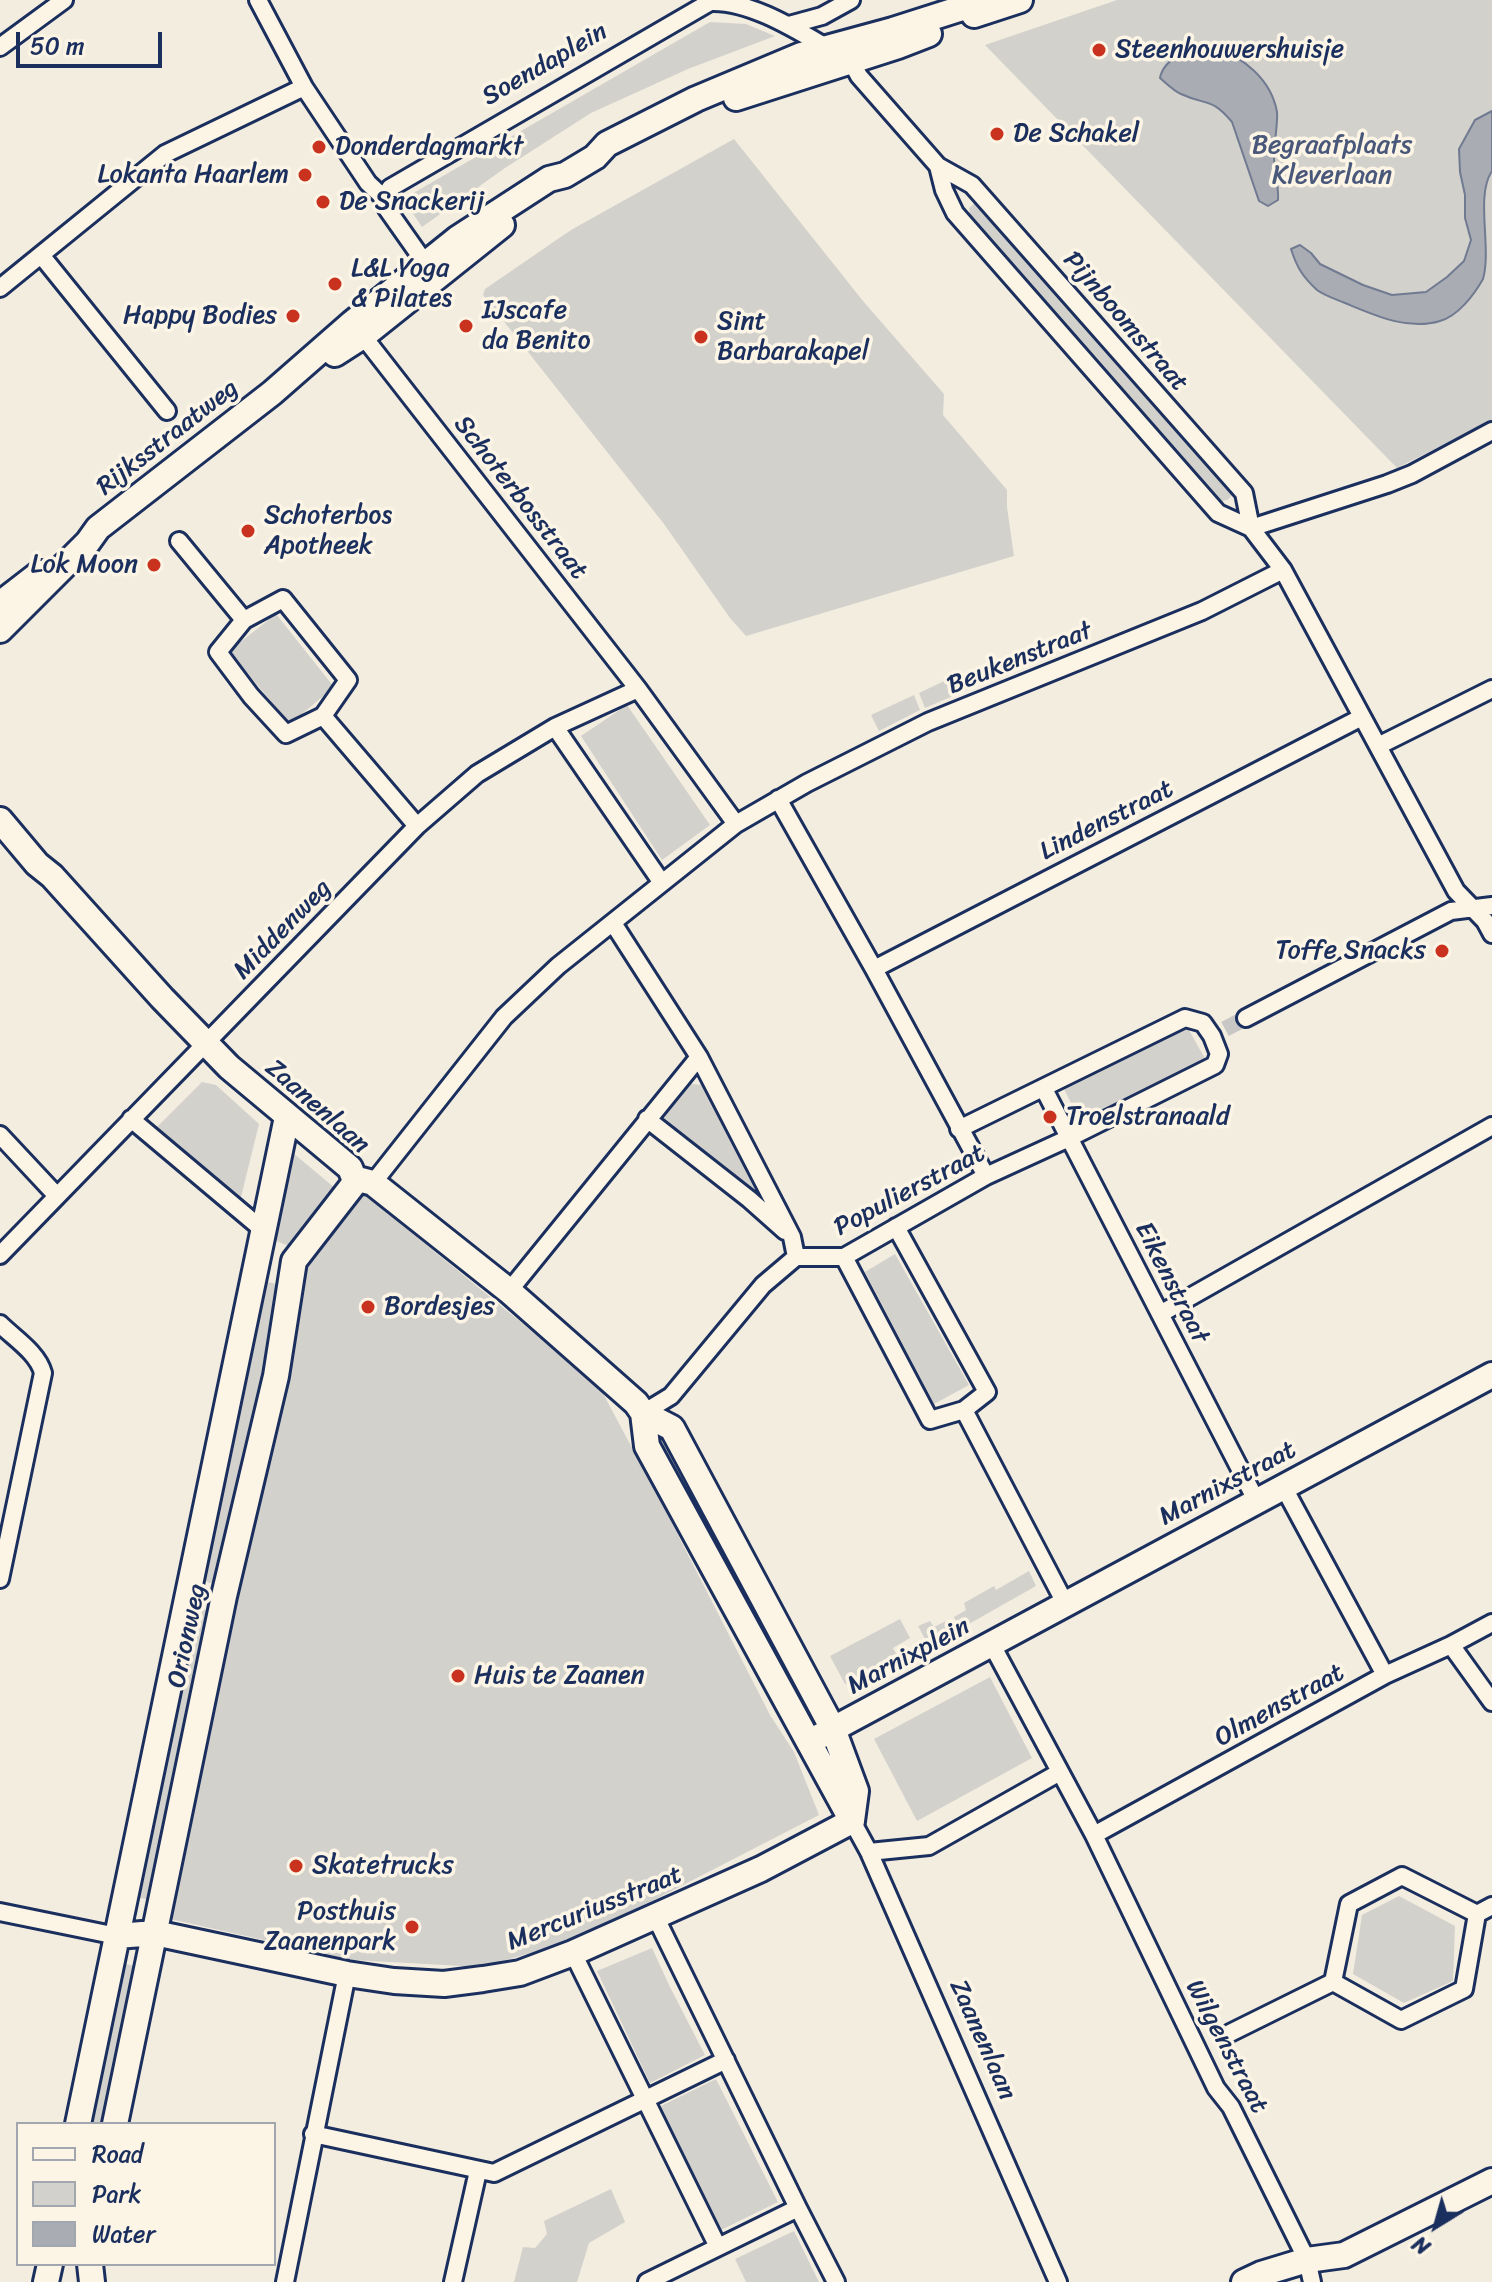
<!DOCTYPE html>
<style>
body{margin:0}
#map{position:relative;width:1492px;height:2282px;overflow:hidden;background:#f3ede0;font-family:Sriracha,sans-serif}
canvas{display:block}
.legend{position:absolute;left:16px;top:2122px;width:260px;height:144px;box-sizing:border-box;background:#fcf5e5;border:2px solid #a2a6af;margin:0;padding:10px 14px;list-style:none;font-size:24px;color:#1b2f5e}
.legend li{display:flex;align-items:center;gap:16px;height:40px}
.legend b{width:40px;border:2px solid #a2a6af}
.north{position:absolute;left:1396px;top:2186px;width:80px;height:80px;-webkit-text-stroke:6px #fcf5e5;paint-order:stroke;rotate:217deg;font-size:22px;font-weight:700;line-height:32px;text-align:center;color:#1b2f5e}
.north::after{content:'';display:block;margin:auto;width:28px;height:36px;background:#1b2f5e;clip-path:polygon(50% 0,100% 100%,50% 72%,0 100%)}
.scale{position:absolute;left:16px;top:32px;width:146px;height:36px;box-sizing:border-box;border:4px solid #1b2f5e;border-top:0;padding-left:10px;font-size:24px;line-height:28px;white-space:nowrap;color:#1b2f5e;-webkit-text-stroke:6px #fcf5e5;paint-order:stroke}
</style>
<div id="map">
<canvas width="1492" height="2282"></canvas>
<ul class="legend">
<li><b style="height:10px;background:#fcf5e5"></b>Road</li>
<li><b style="height:22px;background:#d3d1cc"></b>Park</li>
<li><b style="height:22px;background:#a9acb3"></b>Water</li>
</ul>
<div class="north">N</div>
<div class="scale">50 m</div>
</div>
<script>
const g = document.querySelector('canvas').getContext('2d');
g.lineJoin = 'round';
function fill(path, color) { g.fillStyle = color; g.fill(path, 'evenodd'); }
function stroke(path, color, width, dash) { g.strokeStyle = color; g.lineWidth = width; g.lineCap = dash ? 'butt' : 'round'; g.setLineDash(dash || []); g.stroke(path); }
function write(font, color, halo, rows, align = 'center') {
  g.font = font + ' Sriracha,sans-serif'; g.lineWidth = 7; g.setLineDash([]); g.textBaseline = 'middle'; g.strokeStyle = halo; g.fillStyle = color; for (const [text, x, y, turn = 0] of rows) {
    g.save(); g.translate(x, y); g.rotate((+turn || 0) * Math.PI / 180); g.textAlign = isNaN(turn) ? turn : align; if (halo) g.strokeText(text, 0, 0); g.fillText(text, 0, 0); g.restore();
  }
}
fill(new Path2D(`
 M 1117,0 L 1492,0 L 1492,420 L 1397,468 L 985,45 Z
 M 710,22 L 746,24 L 775,36 L 688,69 L 591,113 L 505,168 L 422,227 L 403,199 Z
 M 734,139 L 863,301 L 944,394 L 943,415 L 1007,490 L 1007,507 L 1014,556 L 746,636 L 730,618 L 664,524 L 483,295 L 485,289 L 571,230 Z
 M 977,201 L 1229,485 L 1233,493 L 1229,499 L 1218,503 L 1211,497 L 970,214 L 969,208 Z
 M 276,614 L 334,687 L 290,724 L 229,651 Z
 M 961,673 L 969,689 L 925,708 L 919,693 Z
 M 914,695 L 920,710 L 879,731 L 871,715 Z
 M 627,705 L 710,825 L 662,860 L 581,736 Z
 M 1185,1023 L 1208,1064 L 1082,1125 L 1063,1087 Z
 M 202,1082 L 216,1085 L 259,1124 L 240,1201 L 156,1128 Z
 M 691,1084 L 703,1085 L 757,1185 L 748,1193 L 660,1123 Z
 M 287,1148 L 341,1193 L 296,1245 C 286,1246 280,1244 273,1237 Z
 M 364,1194 L 599,1386 L 660,1500 L 770,1715 L 794,1752 L 819,1815 L 654,1900 L 560,1945 L 480,1967 L 353,1960 L 170,1919 L 304,1267 Z
 M 895,1254 L 969,1385 L 934,1404 L 865,1272 Z
 M 259,1280 L 281,1285 L 221,1576 L 217,1582 L 209,1583 L 200,1577 Z
 M 670,1441 L 807,1700 L 799,1706 L 660,1448 Z
 M 1029,1571 L 1036,1586 L 960,1629 L 954,1617 L 966,1610 L 964,1603 L 994,1586 L 996,1590 Z
 M 201,1599 L 199,1608 L 206,1610 L 209,1600 L 213,1605 L 154,1901 L 132,1896 L 196,1600 Z
 M 900,1619 L 910,1638 L 893,1648 L 899,1659 L 850,1685 L 845,1684 L 830,1656 Z
 M 930,1621 L 934,1627 L 946,1621 L 953,1633 L 929,1646 L 918,1626 Z
 M 990,1677 L 1032,1758 L 917,1821 L 874,1739 Z
 M 1399,1896 L 1455,1926 L 1453,1981 L 1404,2003 L 1353,1974 L 1362,1915 Z
 M 652,1948 L 670,1987 L 705,2055 L 650,2083 L 597,1971 Z
 M 119,1963 L 141,1967 L 108,2124 L 85,2124 Z
 M 716,2079 L 778,2202 L 719,2231 L 659,2107 Z
 M 611,2189 L 625,2222 L 589,2243 L 577,2282 L 514,2282 L 523,2247 L 535,2248 L 547,2234 L 544,2221 Z
 M 794,2231 L 819,2282 L 746,2282 L 735,2259 Z`), '#d3d1cc');
const water = new Path2D(`
 M 1215,45 C 1243,59 1271,78 1277,112 C 1278,123 1274,144 1274,156 C 1274,172 1279,185 1278,200 L 1268,206 L 1259,201 L 1232,122 C 1211,97 1207,106 1181,94 C 1174,91 1167,84 1160,78 C 1164,56 1195,47 1215,45 Z
 M 1492,111 L 1492,171 C 1475,196 1492,247 1483,279 C 1474,295 1458,316 1440,321 C 1408,331 1374,315 1345,303 C 1336,299 1325,296 1317,290 C 1303,277 1297,268 1291,249 L 1300,245 L 1311,253 L 1320,264 L 1363,285 L 1392,295 L 1426,292 L 1447,277 L 1464,261 L 1471,240 L 1465,218 L 1465,195 L 1460,172 L 1459,149 L 1475,120 Z`);
fill(water, '#a9acb3');
stroke(water, '#707a91', 2);
stroke(new Path2D(`
 M 1225,1029 L 1246,1018
 M 1214,2042 L 1230,2033`), '#c8c7c6', 16, [16, 8]);
const street = new Path2D(`
 M 258,0 L 304,87 L 368,183 L 384,198 L 387,209 L 430,270
 M 789,25 L 822,16 L 851,0
 M 0,47 L 64,0
 M 851,61 L 859,76 L 938,166 L 972,185 L 1244,493 L 1251,528 L 1283,570 L 1456,891 L 1485,921 L 1492,934
 M 938,166 L 944,190 L 955,213 L 1218,513 L 1251,528
 M 384,198 L 390,188 L 710,2 C 750,0 798,31 831,50
 M 41,255 L 167,411
 M 0,288 L 165,154 L 304,87
 M 363,336 L 638,689 L 736,824
 M 1251,528 L 1387,484 L 1412,474 L 1492,431
 M 179,541 L 244,620
 M 283,599 L 348,680 L 323,716 L 286,734 L 251,696 L 218,652 L 244,620 Z
 M 323,716 L 417,826
 M 555,727 L 662,883
 M 1378,746 L 1492,689
 M 778,799 L 874,969 L 986,1176
 M 613,923 L 699,1057 L 792,1237 L 796,1257
 M 874,969 L 1362,717
 M 1246,1018 L 1451,911 L 1492,906
 M 1044,1089 L 1256,1500
 M 131,1119 L 263,1230
 M 647,1119 L 749,1199 L 785,1231
 M 0,1135 L 57,1196
 M 373,1183 L 504,1017 L 558,966 L 736,824 L 807,783 L 928,722 L 1202,611 L 1283,570
 M 0,1255 L 417,826 L 477,774 L 555,727 L 638,689
 M 844,1257 L 930,1420 L 964,1410 L 987,1392 L 896,1227
 M 509,1291 L 699,1057
 M 1160,1314 L 1492,1126
 M 0,1324 C 14,1338 38,1353 43,1373 L 0,1579
 M 964,1410 L 1065,1603
 M 643,1413 L 671,1396 L 763,1285 L 796,1257 L 844,1257 L 986,1176 L 1069,1138 L 1215,1065 L 1219,1054 L 1212,1036 L 1203,1023 L 1185,1018 L 959,1129
 M 1283,1486 L 1385,1675
 M 991,1643 L 1094,1835 L 1216,2088 L 1231,2107 L 1307,2260 L 1312,2282
 M 1451,1645 L 1492,1702
 M 852,1821 L 869,1852 L 1058,2282
 M 1094,1835 L 1385,1675 L 1451,1645 L 1492,1623
 M 869,1852 L 929,1846 L 1060,1772
 M 0,1912 L 117,1936
 M 1477,1914 L 1492,1906
 M 655,1916 L 798,2208 L 836,2282
 M 573,1953 L 718,2247
 M 1333,1982 L 1401,2020 L 1464,1989 L 1477,1914
 M 1333,1982 L 1349,1904 L 1402,1876 L 1477,1914
 M 1230,2033 L 1333,1982
 M 313,2134 L 494,2173 L 726,2060
 M 285,2282 L 347,1974
 M 453,2282 L 478,2171
 M 647,2282 L 798,2208`);
const secondary = new Path2D(`
 M 974,15 L 1020,0
 M 736,98 L 898,46 L 929,34
 M 335,354 L 363,336 L 502,225
 M 0,604 L 40,573
 M 0,630 L 88,542 L 98,528 L 272,393 L 352,323 L 458,238 L 549,179 L 565,175 L 595,157 L 607,144 L 696,99 L 801,55 L 893,30 L 987,0
 M 0,820 L 37,864 L 52,876 L 162,998 L 229,1067 L 350,1168 L 354,1178 L 373,1183 L 509,1291 L 636,1403 L 643,1413 L 647,1446 L 852,1821
 M 643,1413 L 672,1428 L 833,1729 L 856,1791 L 852,1821
 M 809,1742 L 1492,1375
 M 117,1936 L 155,1933 L 347,1974 L 394,1981 L 444,1984 L 483,1979 L 520,1973 L 573,1953 L 761,1869 L 852,1821
 M 78,2124 L 287,1117
 M 115,2124 L 224,1596 L 276,1376 L 294,1261 L 353,1185 L 354,1178
 M 90,2264 L 92,2282
 M 46,2282 L 50,2264
 M 1244,2282 L 1261,2274 L 1307,2260 L 1344,2255 L 1492,2181`);
stroke(street, '#1b2f5e', 22);
stroke(secondary, '#1b2f5e', 30);
stroke(street, '#fcf5e5', 16);
stroke(secondary, '#fcf5e5', 24);
for (const [x, y, r, color] of [
 [1099,50,8,"#c8321e"],
 [997,134,8,"#c8321e"],
 [319,147,8,"#c8321e"],
 [305,175,8,"#c8321e"],
 [323,202,8,"#c8321e"],
 [335,284,8,"#c8321e"],
 [293,316,8,"#c8321e"],
 [466,326,8,"#c8321e"],
 [701,337,8,"#c8321e"],
 [248,531,8,"#c8321e"],
 [154,565,8,"#c8321e"],
 [1442,951,8,"#c8321e"],
 [1050,1117,8,"#c8321e"],
 [368,1307,8,"#c8321e"],
 [458,1676,8,"#c8321e"],
 [296,1866,8,"#c8321e"],
 [412,1927,8,"#c8321e"]
]) { const dot = new Path2D(); dot.arc(x, y, r, 0, 2 * Math.PI); g.fillStyle = color; g.fill(dot); stroke(dot, '#fcf5e5', 3); }
write('26px', '#1b2f5e', '#fcf5e5', [
 ["Steenhouwershuisje",1115,50],
 ["De Schakel",1013,134],
 ["Donderdagmarkt",335,147],
 ["Lokanta Haarlem",289,175,"right"],
 ["De Snackerij",339,202],
 ["L&L Yoga",351,269],
 ["& Pilates",351,299],
 ["IJscafe",482,311],
 ["da Benito",482,341],
 ["Happy Bodies",277,316,"right"],
 ["Sint",717,322],
 ["Barbarakapel",717,352],
 ["Schoterbos",264,516],
 ["Apotheek",264,546],
 ["Lok Moon",138,565,"right"],
 ["Toffe Snacks",1426,951,"right"],
 ["Troelstranaald",1066,1117],
 ["Bordesjes",384,1307],
 ["Huis te Zaanen",474,1676],
 ["Skatetrucks",312,1866],
 ["Posthuis",396,1912,"right"],
 ["Zaanenpark",396,1942,"right"]
], 'left');
write('26px', '#1b2f5e', '#fcf5e5', [
 ["Soendaplein",545,65,-30],
 ["Pijnboomstraat",1125,322,49],
 ["Rijksstraatweg",168,438,-38],
 ["Schoterbosstraat",520,498,52],
 ["Beukenstraat",1020,659,-22],
 ["Lindenstraat",1107,821,-27],
 ["Middenweg",283,930,-46],
 ["Zaanenlaan",317,1107,41],
 ["Populierstraat",910,1191,-28],
 ["Eikenstraat",1171,1283,63],
 ["Marnixstraat",1228,1484,-28],
 ["Orionweg",188,1636,-78],
 ["Marnixplein",909,1657,-28],
 ["Olmenstraat",1280,1706,-29],
 ["Mercuriusstraat",595,1909,-22],
 ["Zaanenlaan",982,2040,66],
 ["Wilgenstraat",1226,2047,62]
]);
write('26px', '#49587a', '#fcf5e5', [
 ["Begraafplaats",1332,146],
 ["Kleverlaan",1332,176]
]);
</script>
